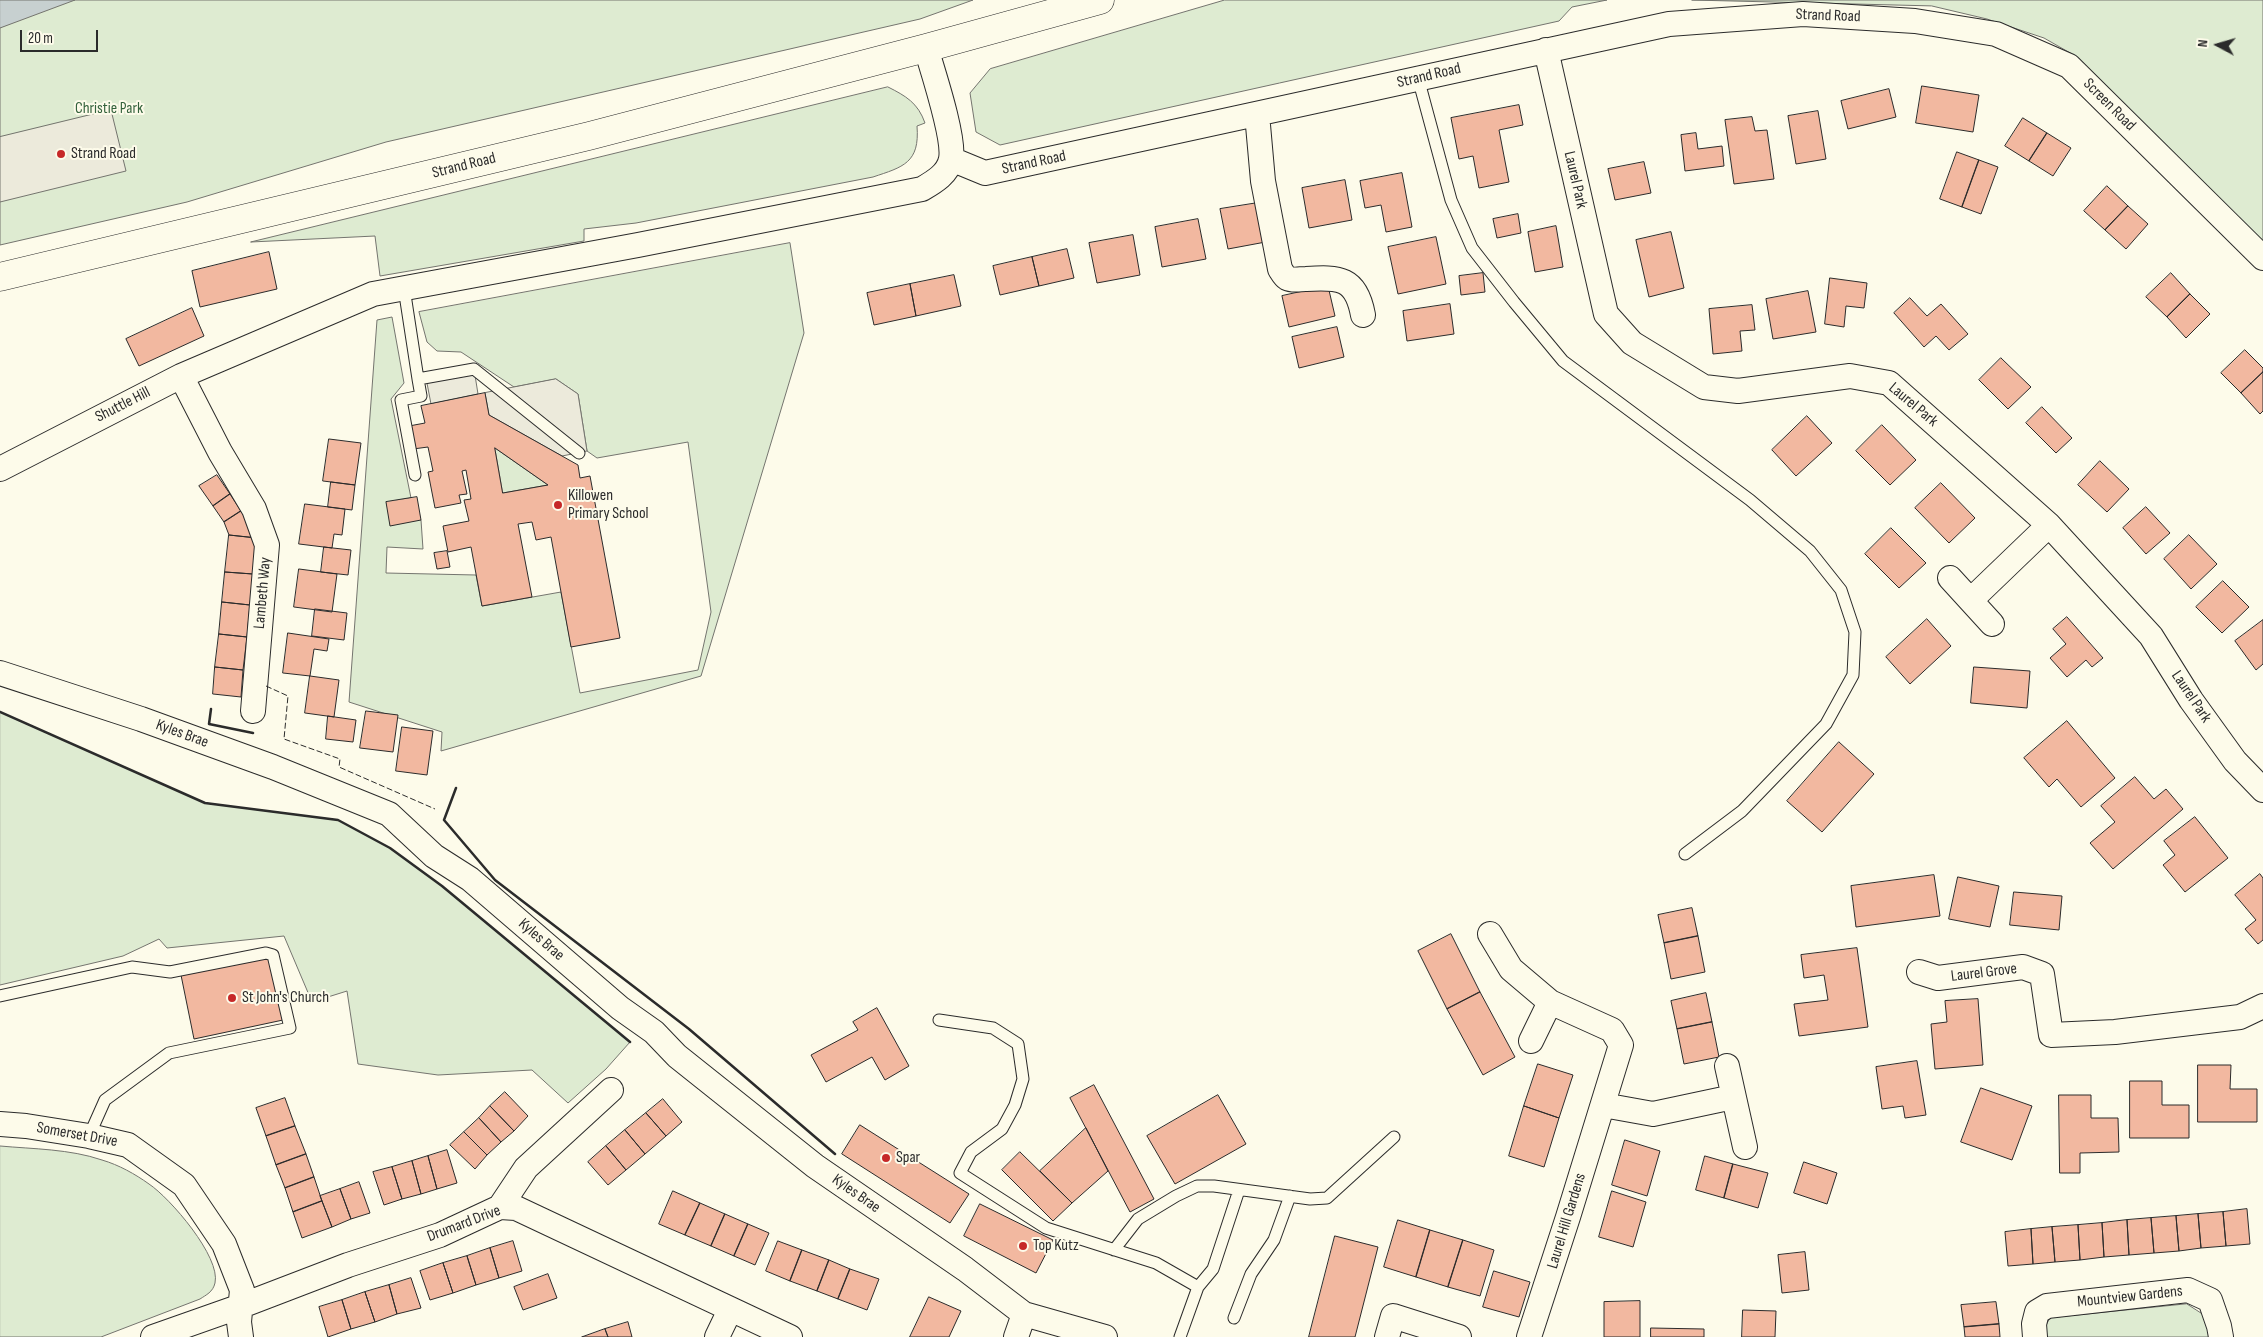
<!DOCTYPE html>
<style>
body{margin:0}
#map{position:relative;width:2263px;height:1337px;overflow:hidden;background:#fdfbea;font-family:"Sofia Sans Condensed",sans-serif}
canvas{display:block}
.north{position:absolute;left:2193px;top:20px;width:50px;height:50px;-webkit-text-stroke:4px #fdfbea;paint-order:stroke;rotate:276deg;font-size:14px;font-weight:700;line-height:20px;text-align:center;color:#2b2b2b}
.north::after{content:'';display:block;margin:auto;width:18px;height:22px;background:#2b2b2b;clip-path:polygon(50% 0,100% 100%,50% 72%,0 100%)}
.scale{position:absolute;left:20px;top:30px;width:78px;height:22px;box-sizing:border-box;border:2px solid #2b2b2b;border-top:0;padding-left:6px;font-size:15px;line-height:18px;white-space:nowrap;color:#2b2b2b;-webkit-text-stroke:4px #fdfbea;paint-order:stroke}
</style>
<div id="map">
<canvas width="2263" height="1337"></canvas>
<div class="north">N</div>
<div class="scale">20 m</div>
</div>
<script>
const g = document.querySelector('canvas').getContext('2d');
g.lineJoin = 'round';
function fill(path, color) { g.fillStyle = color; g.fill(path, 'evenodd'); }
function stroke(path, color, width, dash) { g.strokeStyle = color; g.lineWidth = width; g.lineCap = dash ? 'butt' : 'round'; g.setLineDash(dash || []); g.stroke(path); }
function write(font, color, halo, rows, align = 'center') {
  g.font = font + ' "Sofia Sans Condensed",sans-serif'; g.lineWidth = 4; g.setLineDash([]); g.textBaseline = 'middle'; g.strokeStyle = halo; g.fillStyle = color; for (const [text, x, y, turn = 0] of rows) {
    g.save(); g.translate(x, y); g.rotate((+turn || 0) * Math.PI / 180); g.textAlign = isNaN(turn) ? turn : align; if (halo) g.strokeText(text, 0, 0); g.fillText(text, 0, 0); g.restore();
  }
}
const green = new Path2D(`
 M 63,0 L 973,0 L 920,19 L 386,142 L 187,202 L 0,245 L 0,28 Z
 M 1225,0 L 1607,0 L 1572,7 L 1559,21 L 1000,145 L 976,132 L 970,93 L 990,69 Z
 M 1692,0 L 2263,0 L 2263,242 L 2072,54 L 2044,38 L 1987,19 L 1932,6 Z
 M 888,87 C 906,96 918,103 925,123 L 917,126 C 920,163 903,167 873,177 L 636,223 L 584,229 L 584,241 L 380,276 L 375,236 L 251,242 Z
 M 790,243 L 804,333 L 701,676 L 441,751 L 442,732 L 349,702 L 377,320 L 392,317 L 404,383 L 391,399 L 411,498 L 386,503 L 421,520 L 423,549 L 387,547 L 386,573 L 476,575 L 482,606 L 561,592 L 580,693 L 698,670 L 711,612 L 688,442 L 597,458 L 587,451 L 578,394 L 556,379 L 514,387 L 461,352 L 437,351 L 427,342 L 419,312 Z
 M 495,448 L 548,485 L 503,493 Z
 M 0,712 L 205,803 L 338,820 L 390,848 L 442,886 L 630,1042 L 606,1069 L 568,1103 L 532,1070 L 438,1075 L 358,1064 L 347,991 L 312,1002 L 284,936 L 167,948 L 159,939 L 123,956 L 0,985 Z
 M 0,1146 C 33,1149 70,1149 102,1160 C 119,1165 135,1174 149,1184 C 170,1198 221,1257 215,1283 C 213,1292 206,1295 200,1299 L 101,1337 L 0,1337 Z
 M 2187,1304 L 2204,1315 L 2211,1337 L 2043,1337 L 2042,1332 L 2050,1318 Z`);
fill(green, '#deebd1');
stroke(green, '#74746e', 1);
const parking = new Path2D(`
 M 111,110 L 126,171 L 0,202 L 0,137 Z
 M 474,369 L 478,394 L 431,404 L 426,378 Z
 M 556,379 L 578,394 L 587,451 L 562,456 L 489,415 L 485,393 Z`);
fill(parking, '#eceadb');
stroke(parking, '#74746e', 1);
const water = new Path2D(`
 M 0,0 L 75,0 L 0,28 Z`);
fill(water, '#c7d0d0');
stroke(water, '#74746e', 1);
const building = new Path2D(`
 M 1922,86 L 1979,95 L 1973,132 L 1916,123 Z
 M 1889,89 L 1896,117 L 1848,129 L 1841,101 Z
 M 1519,105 L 1523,125 L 1499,130 L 1509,182 L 1479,188 L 1473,156 L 1459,159 L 1451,118 Z
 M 1818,111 L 1826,159 L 1796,164 L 1788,116 Z
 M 1752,117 L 1755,131 L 1767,130 L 1774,179 L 1734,184 L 1725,120 Z
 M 2023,118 L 2047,133 L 2029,161 L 2005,146 Z
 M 1696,133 L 1698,149 L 1722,146 L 1724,166 L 1685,171 L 1681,135 Z
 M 2047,133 L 2071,148 L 2053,176 L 2029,161 Z
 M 1957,152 L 1979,160 L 1962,207 L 1940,199 Z
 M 1979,160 L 1998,167 L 1981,214 L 1962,207 Z
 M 1644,162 L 1651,193 L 1615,200 L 1608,169 Z
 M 1402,173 L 1412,227 L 1386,232 L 1381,205 L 1365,208 L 1360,181 Z
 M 1345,180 L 1352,220 L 1309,228 L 1302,188 Z
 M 2107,186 L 2128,206 L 2105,230 L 2084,211 Z
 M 1264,202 L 1271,241 L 1228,249 L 1220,209 Z
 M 2128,206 L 2148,224 L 2126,249 L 2105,230 Z
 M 1518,214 L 1521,233 L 1497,238 L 1493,219 Z
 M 1198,219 L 1206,259 L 1162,267 L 1155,227 Z
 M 1556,226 L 1563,267 L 1535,272 L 1528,232 Z
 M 1671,232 L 1684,288 L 1649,297 L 1636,240 Z
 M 1133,235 L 1140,275 L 1097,283 L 1089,243 Z
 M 1436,237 L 1446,284 L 1398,294 L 1388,247 Z
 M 1067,249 L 1074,278 L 1039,286 L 1032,257 Z
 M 269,252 L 277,289 L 200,307 L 192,271 Z
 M 1032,257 L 1039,286 L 1000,295 L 993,266 Z
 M 1483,273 L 1485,292 L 1461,295 L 1459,276 Z
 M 2171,273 L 2190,294 L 2167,317 L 2146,297 Z
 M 954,275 L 961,306 L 916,316 L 910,284 Z
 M 1830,278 L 1867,283 L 1864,308 L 1846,306 L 1844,327 L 1825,324 Z
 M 910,284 L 916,316 L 874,325 L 867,293 Z
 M 1328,286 L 1335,316 L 1289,327 L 1282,296 Z
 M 1808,291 L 1816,332 L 1773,339 L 1766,299 Z
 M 2190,294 L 2210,314 L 2186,338 L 2167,317 Z
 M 1910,298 L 1927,316 L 1941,304 L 1968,334 L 1949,350 L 1936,336 L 1924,347 L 1894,313 Z
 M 1450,304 L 1454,334 L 1407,341 L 1403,311 Z
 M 1752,305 L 1755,330 L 1740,331 L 1742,351 L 1713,354 L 1709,309 Z
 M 192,308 L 204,336 L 139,366 L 126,339 Z
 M 1337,327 L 1344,357 L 1299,368 L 1292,337 Z
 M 2245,350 L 2263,368 L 2263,372 L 2241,393 L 2221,373 Z
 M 2001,358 L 2031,387 L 2008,409 L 1979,380 Z
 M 2263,372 L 2263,411 L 2260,414 L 2241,393 Z
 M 485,393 L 489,415 L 578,465 L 580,478 L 590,476 L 620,638 L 571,647 L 551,537 L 536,540 L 532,522 L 518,524 L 532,597 L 482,606 L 471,547 L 448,552 L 443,526 L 469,521 L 464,500 L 471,499 L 466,470 L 462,471 L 467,494 L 459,495 L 461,503 L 435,508 L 428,472 L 433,471 L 428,447 L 413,449 L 409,426 L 425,423 L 421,406 ZM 495,448 L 548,485 L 503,493 Z
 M 2042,407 L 2072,438 L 2056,453 L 2026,423 Z
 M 1807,416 L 1832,443 L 1796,476 L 1772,450 Z
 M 1882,425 L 1916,460 L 1890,485 L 1856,451 Z
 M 329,439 L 361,443 L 355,485 L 323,481 Z
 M 2100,461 L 2129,489 L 2107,512 L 2078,485 Z
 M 217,475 L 230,494 L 213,506 L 199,486 Z
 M 331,482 L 355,485 L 352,510 L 328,507 Z
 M 1941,483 L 1975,518 L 1949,543 L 1915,508 Z
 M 230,494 L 241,511 L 224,522 L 213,506 Z
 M 417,497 L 421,520 L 390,526 L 386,502 Z
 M 305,504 L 345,509 L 342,535 L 334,534 L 332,548 L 299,544 Z
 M 2146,507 L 2170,533 L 2146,554 L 2123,528 Z
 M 241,511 L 257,538 L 229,535 L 224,522 Z
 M 1891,528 L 1926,563 L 1899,588 L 1865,554 Z
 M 229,535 L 257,538 L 253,574 L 225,572 Z
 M 2189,535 L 2217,564 L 2191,589 L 2164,559 Z
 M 324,547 L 351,550 L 348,575 L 321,572 Z
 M 447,551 L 450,567 L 437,569 L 434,553 Z
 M 299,569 L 337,574 L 332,612 L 294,607 Z
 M 225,572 L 253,574 L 250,605 L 222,602 Z
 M 2223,581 L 2249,607 L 2222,633 L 2196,607 Z
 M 222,602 L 250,605 L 247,637 L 219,634 Z
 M 315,609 L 347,613 L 344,640 L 312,636 Z
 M 2067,617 L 2103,658 L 2092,667 L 2086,660 L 2067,677 L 2050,658 L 2066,644 L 2053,629 Z
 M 1927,619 L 1951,646 L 1910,684 L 1886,657 Z
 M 2263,620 L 2263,664 L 2256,670 L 2235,641 Z
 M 288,633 L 329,639 L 327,651 L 314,649 L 310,676 L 283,673 Z
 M 219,634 L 247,637 L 243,670 L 215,667 Z
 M 215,667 L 243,670 L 241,697 L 213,694 Z
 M 1974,667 L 2030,671 L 2027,708 L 1971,703 Z
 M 310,676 L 339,680 L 334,717 L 305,713 Z
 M 366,711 L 398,715 L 393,752 L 360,748 Z
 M 328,716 L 356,720 L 353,742 L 326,739 Z
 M 2067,721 L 2115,778 L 2081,807 L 2057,779 L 2049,787 L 2024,758 Z
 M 402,727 L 433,731 L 427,775 L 396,771 Z
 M 1839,742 L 1874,774 L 1822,832 L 1787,801 Z
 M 2135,777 L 2154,799 L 2166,789 L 2183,809 L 2113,869 L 2090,843 L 2115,822 L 2101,806 Z
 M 2195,817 L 2228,858 L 2185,892 L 2163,865 L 2175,855 L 2164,841 Z
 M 2260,874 L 2263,878 L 2263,940 L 2258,944 L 2245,929 L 2256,920 L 2235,895 Z
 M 1934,875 L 1940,916 L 1856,927 L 1851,886 Z
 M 1958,877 L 1999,886 L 1990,927 L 1949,919 Z
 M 2014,892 L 2062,896 L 2059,930 L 2010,925 Z
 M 1692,908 L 1698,936 L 1664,943 L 1658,915 Z
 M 1451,934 L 1480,992 L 1447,1009 L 1418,951 Z
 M 1698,936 L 1705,972 L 1671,979 L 1664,943 Z
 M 1857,948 L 1868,1027 L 1799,1036 L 1794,1004 L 1828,1000 L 1824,975 L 1804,978 L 1801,955 Z
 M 270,957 L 283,1020 L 194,1039 L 181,975 Z
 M 1480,992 L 1515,1057 L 1483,1075 L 1447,1009 Z
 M 1706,993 L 1712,1022 L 1677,1029 L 1671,1001 Z
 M 1978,999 L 1983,1065 L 1935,1069 L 1931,1024 L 1947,1022 L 1945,1001 Z
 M 877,1008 L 909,1066 L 885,1080 L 872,1057 L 826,1082 L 811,1055 L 858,1030 L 853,1022 Z
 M 1712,1022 L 1719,1057 L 1684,1064 L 1677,1029 Z
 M 1917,1061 L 1926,1115 L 1905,1118 L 1903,1106 L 1882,1109 L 1876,1067 Z
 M 1538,1064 L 1573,1075 L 1559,1118 L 1524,1106 Z
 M 2198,1065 L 2231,1065 L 2230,1089 L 2257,1089 L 2257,1122 L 2198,1122 Z
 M 2130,1081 L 2162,1081 L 2162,1105 L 2189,1105 L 2189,1138 L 2130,1138 Z
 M 1094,1085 L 1154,1199 L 1130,1212 L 1070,1098 Z
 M 1981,1088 L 2032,1106 L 2012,1160 L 1961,1142 Z
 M 505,1092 L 528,1116 L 514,1131 L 490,1106 Z
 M 1218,1095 L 1246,1144 L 1175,1184 L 1147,1136 Z
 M 2059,1095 L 2091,1095 L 2091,1118 L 2118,1118 L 2119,1152 L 2080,1153 L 2080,1173 L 2060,1173 Z
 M 285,1098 L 295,1126 L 266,1136 L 256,1108 Z
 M 663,1099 L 682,1122 L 666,1136 L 646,1113 Z
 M 490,1106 L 514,1131 L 501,1142 L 479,1118 Z
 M 1524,1106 L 1559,1118 L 1544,1167 L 1509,1156 Z
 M 646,1113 L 666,1136 L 645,1154 L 625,1130 Z
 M 479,1118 L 501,1142 L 487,1155 L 464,1132 Z
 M 860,1125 L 969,1194 L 950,1223 L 842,1154 Z
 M 295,1126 L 306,1154 L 276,1165 L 266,1136 Z
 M 1086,1128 L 1108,1171 L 1072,1203 L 1040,1171 Z
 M 625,1130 L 645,1154 L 626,1170 L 606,1146 Z
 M 464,1132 L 487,1155 L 475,1169 L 450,1145 Z
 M 1625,1140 L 1660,1151 L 1647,1196 L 1612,1185 Z
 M 606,1146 L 626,1170 L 608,1185 L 588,1162 Z
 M 447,1150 L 457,1183 L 437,1189 L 428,1156 Z
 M 1020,1152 L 1072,1203 L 1053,1221 L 1002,1170 Z
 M 306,1154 L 314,1177 L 285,1188 L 276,1165 Z
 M 428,1156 L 437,1189 L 421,1194 L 412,1161 Z
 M 1705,1156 L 1733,1164 L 1724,1198 L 1696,1190 Z
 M 412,1161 L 421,1194 L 402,1199 L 392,1167 Z
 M 1804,1162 L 1837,1173 L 1827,1204 L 1794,1193 Z
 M 1733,1164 L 1768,1173 L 1758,1208 L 1724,1198 Z
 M 392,1167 L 402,1199 L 384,1205 L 373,1172 Z
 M 314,1177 L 322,1201 L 293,1212 L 285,1188 Z
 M 359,1182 L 370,1213 L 351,1219 L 340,1189 Z
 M 340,1189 L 351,1219 L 332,1227 L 320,1196 Z
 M 673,1191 L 700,1203 L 685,1235 L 659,1224 Z
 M 1612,1191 L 1646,1202 L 1633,1247 L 1599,1237 Z
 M 322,1201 L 332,1227 L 302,1238 L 293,1212 Z
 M 700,1203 L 725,1214 L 711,1246 L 685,1235 Z
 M 980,1204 L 1053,1240 L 1036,1273 L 964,1236 Z
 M 2247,1209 L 2250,1244 L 2226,1246 L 2223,1212 Z
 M 2223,1212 L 2226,1246 L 2201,1248 L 2198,1214 Z
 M 725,1214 L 748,1224 L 734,1256 L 711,1246 Z
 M 2198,1214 L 2201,1248 L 2179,1251 L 2176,1216 Z
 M 2176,1216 L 2179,1251 L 2154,1253 L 2151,1218 Z
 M 2151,1218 L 2154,1253 L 2129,1255 L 2127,1220 Z
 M 1398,1220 L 1430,1230 L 1416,1277 L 1384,1267 Z
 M 2127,1220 L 2129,1255 L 2104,1257 L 2102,1223 Z
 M 2102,1223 L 2104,1257 L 2080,1260 L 2078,1225 Z
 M 748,1224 L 769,1233 L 755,1265 L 734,1256 Z
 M 2078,1225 L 2080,1260 L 2055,1262 L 2052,1227 Z
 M 2052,1227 L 2055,1262 L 2033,1264 L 2031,1229 Z
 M 2031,1229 L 2033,1264 L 2008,1266 L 2005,1232 Z
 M 1430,1230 L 1463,1240 L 1448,1287 L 1416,1277 Z
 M 1335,1236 L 1378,1247 L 1355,1337 L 1309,1337 Z
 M 1463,1240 L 1494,1250 L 1480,1296 L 1448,1287 Z
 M 513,1241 L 522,1271 L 499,1278 L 490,1248 Z
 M 778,1241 L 802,1250 L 790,1281 L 766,1271 Z
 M 490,1248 L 499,1278 L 476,1285 L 467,1256 Z
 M 802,1250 L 829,1260 L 817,1291 L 790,1281 Z
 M 1805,1252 L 1809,1290 L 1782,1293 L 1778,1255 Z
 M 467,1256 L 476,1285 L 453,1293 L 443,1263 Z
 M 829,1260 L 850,1269 L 838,1299 L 817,1291 Z
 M 443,1263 L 453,1293 L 430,1300 L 420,1271 Z
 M 850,1269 L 879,1279 L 867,1310 L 838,1299 Z
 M 1494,1271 L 1530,1282 L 1519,1317 L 1483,1307 Z
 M 548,1274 L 557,1298 L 523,1310 L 514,1287 Z
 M 411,1278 L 421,1308 L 397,1314 L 389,1285 Z
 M 389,1285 L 397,1314 L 375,1322 L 365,1292 Z
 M 365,1292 L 375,1322 L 351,1329 L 342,1300 Z
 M 929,1297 L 961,1311 L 949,1337 L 910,1337 Z
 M 342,1300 L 351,1329 L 328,1337 L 319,1307 Z
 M 1640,1301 L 1640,1337 L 1604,1337 L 1604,1302 Z
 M 1996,1302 L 1999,1324 L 1964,1327 L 1961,1305 Z
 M 1743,1310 L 1776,1311 L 1775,1337 L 1742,1337 Z
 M 628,1322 L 632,1337 L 608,1337 L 605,1329 Z
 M 1999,1324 L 2000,1337 L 1965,1337 L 1964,1327 Z
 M 1651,1328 L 1704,1329 L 1704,1337 L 1651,1337 Z
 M 605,1329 L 608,1337 L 582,1337 Z`);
fill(building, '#f2b8a0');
stroke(building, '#2b2b2b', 1);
const service = new Path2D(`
 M 1418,78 L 1451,200 L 1472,248 L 1514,302 L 1563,361 L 1750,500 L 1810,551 L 1841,590 L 1855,632 L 1853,675 L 1826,724 L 1742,811 L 1685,854
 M 404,288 L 418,379 L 474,369 L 579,453
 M 415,475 L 401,400 L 421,396 L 418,379
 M 0,996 L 132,967 L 170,972 L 266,953 L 273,955 L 290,1028 L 169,1053 L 105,1100 L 89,1136
 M 939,1020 L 993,1028 L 1018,1044 L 1023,1079 L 1015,1105 L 1002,1129 L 971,1152 L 960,1173 L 1046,1228 L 1156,1263 L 1198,1287
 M 1114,1250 L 1138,1219 L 1176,1196 L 1197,1186 L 1214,1186 L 1310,1199 L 1327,1198 L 1394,1137
 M 1234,1318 L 1251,1274 L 1274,1240 L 1290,1196
 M 1180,1337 L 1198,1287 L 1213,1269 L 1239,1190`);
const minor = new Path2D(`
 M 1546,50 L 1606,314 L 1632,343 L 1704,387 L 1738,391 L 1850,376 L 1889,383 L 2049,525 L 2151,636 L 2191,700 L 2235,761 L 2263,790
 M 1257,114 L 1263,181 L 1280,269 C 1282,272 1284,276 1287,278 C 1293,281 1300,279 1306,279 C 1339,277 1356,277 1363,315
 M 951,159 L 985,173 L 1669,24 L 1803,14 L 1915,21 L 1996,34 L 2069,66 L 2263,258
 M 181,376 L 220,452 L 254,509 L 267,545 L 253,711
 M 0,469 L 181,376 L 373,294 L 638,245 L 922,189 C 934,182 948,174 951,159 C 955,138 933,72 926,48
 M 1950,578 L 1992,624
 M 1971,600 L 2049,525
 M 0,673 L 141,719 L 273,767 L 389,814 L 434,856 L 470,879 L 620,1008 L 654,1032 L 677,1056 L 815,1166 L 965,1269 L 1024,1314 L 1105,1337
 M 1490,934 L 1511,969 L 1550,1002 L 1612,1030 L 1621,1045 L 1568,1217 L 1529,1337
 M 1919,972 L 1938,978 L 2023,967 L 2042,974 L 2051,1035 L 2115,1032 L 2240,1017 L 2263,1006
 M 1531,1041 L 1550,1002
 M 1727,1066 L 1745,1147
 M 1603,1105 L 1653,1114 L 1733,1097
 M 0,1124 L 26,1126 L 89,1136 L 128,1145 L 184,1185 L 224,1244 L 242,1290 L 239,1322 L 241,1337
 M 500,1207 L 526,1168 L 611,1090
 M 153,1337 L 241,1306 L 348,1265 L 440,1235 L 500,1207 L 516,1208 L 790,1337
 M 717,1337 L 730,1310
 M 1016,1337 L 1024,1314
 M 1387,1337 L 1393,1316 L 1459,1337
 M 2035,1337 L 2034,1324 L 2037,1312 L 2047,1306 L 2188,1290 L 2210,1300 L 2219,1326 L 2221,1337`);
const primary = new Path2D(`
 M 0,277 L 589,136 L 926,48 L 1100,0`);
stroke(service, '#2b2b2b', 13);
stroke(minor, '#2b2b2b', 26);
stroke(primary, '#2b2b2b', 29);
stroke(service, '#fdfbea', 11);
stroke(minor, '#fdfbea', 24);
stroke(primary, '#fdfbea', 28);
stroke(new Path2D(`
 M 266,686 L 288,696 L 284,739 L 340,759 L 339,767 L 435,809`), '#2b2b2b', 1, [6, 2.5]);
stroke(new Path2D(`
 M 211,709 L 209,724 L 253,733
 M 0,712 L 205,803 L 338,820 L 390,848 L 442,886 L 630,1042
 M 456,788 L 444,820 L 495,880 L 689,1029 L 835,1154`), '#2b2b2b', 2.5);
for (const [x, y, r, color] of [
 [61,154,5,"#c62828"],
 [558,505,5,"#c62828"],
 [232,998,5,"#c62828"],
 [886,1158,5,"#c62828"],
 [1023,1246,5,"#c62828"]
]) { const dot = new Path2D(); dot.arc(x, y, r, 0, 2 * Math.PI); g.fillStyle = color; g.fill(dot); stroke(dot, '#fdfbea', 2); }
write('16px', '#2b2b2b', '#fdfbea', [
 ["Strand Road",1828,16,2],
 ["Strand Road",1429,76,-13],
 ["Screen Road",2109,105,45],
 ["Strand Road",1034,163,-12],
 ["Strand Road",464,166,-14],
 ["Laurel Park",1575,180,77],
 ["Shuttle Hill",123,405,-27],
 ["Laurel Park",1913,405,40],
 ["Lambeth Way",263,593,-85],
 ["Laurel Park",2191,697,56],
 ["Kyles Brae",182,734,20],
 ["Kyles Brae",541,940,41],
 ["Laurel Grove",1984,973,-7],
 ["Somerset Drive",77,1135,10],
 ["Kyles Brae",856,1194,35],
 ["Laurel Hill Gardens",1567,1221,-73],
 ["Drumard Drive",464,1224,-21],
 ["Mountview Gardens",2130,1297,-6]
]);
write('16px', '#34623c', '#fdfbea', [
 ["Christie Park",109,109]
]);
write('16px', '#2b2b2b', '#fdfbea', [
 ["Strand Road",71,154],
 ["Killowen",568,496],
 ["Primary School",568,514],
 ["St John's Church",242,998],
 ["Spar",896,1158],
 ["Top Kutz",1033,1246]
], 'left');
</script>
